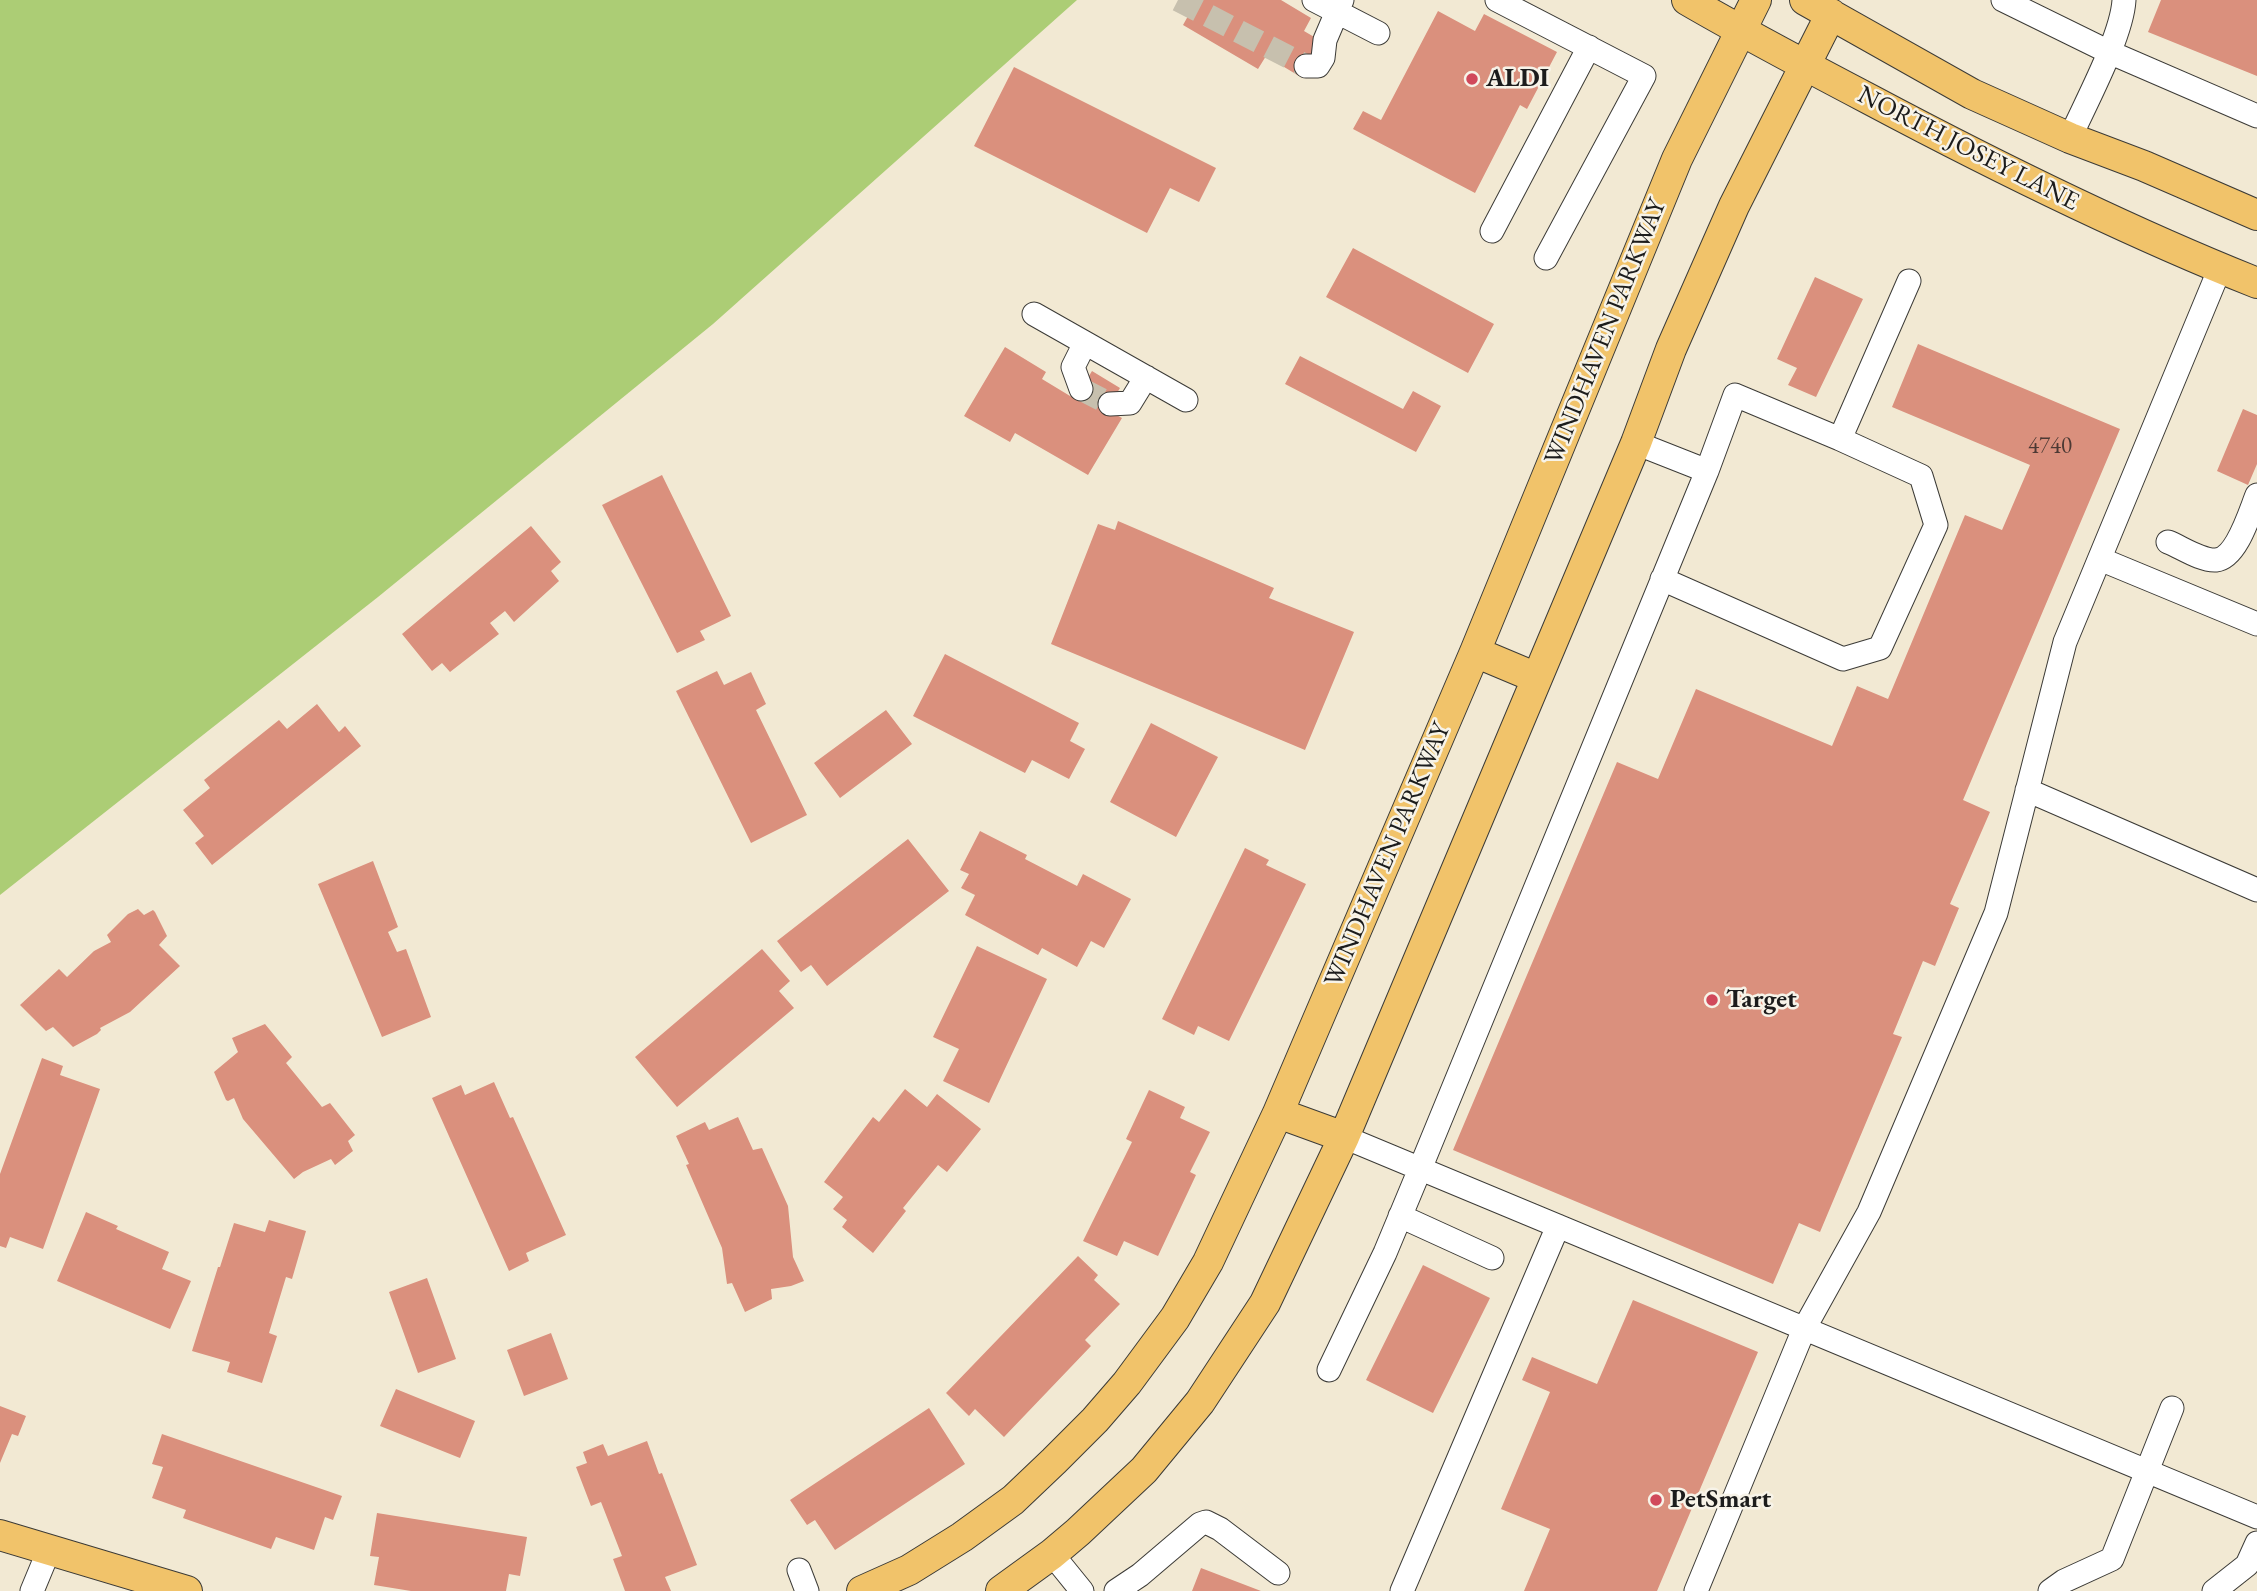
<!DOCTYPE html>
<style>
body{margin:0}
canvas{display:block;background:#f2e9d3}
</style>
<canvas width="2257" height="1591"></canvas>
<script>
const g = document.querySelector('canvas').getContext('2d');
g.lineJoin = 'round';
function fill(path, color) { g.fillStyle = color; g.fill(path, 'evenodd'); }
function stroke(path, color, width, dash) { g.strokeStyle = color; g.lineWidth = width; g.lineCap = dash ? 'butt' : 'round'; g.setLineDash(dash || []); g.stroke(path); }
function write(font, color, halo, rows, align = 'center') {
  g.font = font + ' "EB Garamond",serif'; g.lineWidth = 5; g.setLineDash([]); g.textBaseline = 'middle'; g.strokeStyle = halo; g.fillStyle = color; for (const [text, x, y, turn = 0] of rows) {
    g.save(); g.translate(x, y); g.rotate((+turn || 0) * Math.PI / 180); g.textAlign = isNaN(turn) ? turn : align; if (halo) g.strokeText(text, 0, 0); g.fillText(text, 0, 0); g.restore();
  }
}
fill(new Path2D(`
 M 0,0 L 1077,0 L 713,324 L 378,597 L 0,895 Z`), '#accd75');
fill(new Path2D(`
 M 1197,0 L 1281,0 L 1311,18 L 1304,31 L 1321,41 L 1299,76 L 1266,56 L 1258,69 L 1183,25 Z
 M 2161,0 L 2257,0 L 2257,76 L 2148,32 Z
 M 1438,11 L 1475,31 L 1484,14 L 1557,52 L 1527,109 L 1520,105 L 1475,193 L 1353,129 L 1363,111 L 1381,120 Z
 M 1014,67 L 1216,168 L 1199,202 L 1170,188 L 1147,233 L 974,146 Z
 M 1353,248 L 1494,324 L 1468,373 L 1326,297 Z
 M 1815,277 L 1863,299 L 1816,397 L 1788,385 L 1797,368 L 1777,359 Z
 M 1918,344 L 2120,429 L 1963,800 L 1990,812 L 1950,904 L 1959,908 L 1935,966 L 1923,961 L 1893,1034 L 1902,1037 L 1820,1232 L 1799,1223 L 1773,1284 L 1453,1150 L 1617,762 L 1658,779 L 1696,689 L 1832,746 L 1857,686 L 1888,699 L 1965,515 L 2002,530 L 2030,465 L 1892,407 Z
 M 1005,347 L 1046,372 L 1042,379 L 1075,399 L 1092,371 L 1120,388 L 1107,410 L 1122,418 L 1088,475 L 1015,433 L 1010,442 L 964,416 Z
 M 1300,356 L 1403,409 L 1413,391 L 1441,406 L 1416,452 L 1285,384 Z
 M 2243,409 L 2257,415 L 2257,464 L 2248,485 L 2217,471 Z
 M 662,475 L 731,616 L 700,631 L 705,640 L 677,653 L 602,505 Z
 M 1118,521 L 1274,588 L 1269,598 L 1354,632 L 1305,750 L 1051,644 L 1098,524 L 1115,530 Z
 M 531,526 L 561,562 L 551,571 L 559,581 L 514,622 L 505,611 L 490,623 L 499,634 L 450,672 L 442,663 L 432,671 L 402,634 Z
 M 945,654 L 1079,723 L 1070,741 L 1085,749 L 1069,779 L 1032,760 L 1025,773 L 913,716 Z
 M 717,671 L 724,685 L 751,672 L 766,704 L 756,710 L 807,815 L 751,843 L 676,691 Z
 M 317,704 L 339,732 L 345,726 L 361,746 L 212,865 L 195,843 L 204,836 L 183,810 L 210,788 L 204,780 L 279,720 L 287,729 Z
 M 886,710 L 912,744 L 840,798 L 814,763 Z
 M 1151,723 L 1218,757 L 1176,837 L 1110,802 Z
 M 980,831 L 1027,855 L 1025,859 L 1077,886 L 1083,874 L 1131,899 L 1104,948 L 1091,941 L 1077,967 L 1042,948 L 1038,955 L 965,915 L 975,895 L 961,888 L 969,874 L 960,870 Z
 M 908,839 L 949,891 L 827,986 L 811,965 L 801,972 L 777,941 Z
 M 1245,848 L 1269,860 L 1266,865 L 1306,884 L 1229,1041 L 1198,1026 L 1194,1035 L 1162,1019 Z
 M 373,861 L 398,927 L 388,932 L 397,952 L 406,949 L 431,1017 L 382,1037 L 318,884 Z
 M 138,909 L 144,915 L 153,910 L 155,912 L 167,936 L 159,945 L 180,966 L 130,1012 L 100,1028 L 101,1030 L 97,1034 L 73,1047 L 53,1027 L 46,1031 L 20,1005 L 59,969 L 67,977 L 94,951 L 111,942 L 107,935 L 128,914 Z
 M 977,946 L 1047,979 L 989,1103 L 943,1081 L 959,1049 L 933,1037 Z
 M 762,949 L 790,981 L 779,991 L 794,1008 L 677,1107 L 635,1057 Z
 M 265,1024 L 292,1057 L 286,1063 L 322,1107 L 330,1103 L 355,1135 L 348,1141 L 353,1151 L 335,1165 L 331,1159 L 303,1172 L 294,1179 L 243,1119 L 234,1098 L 228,1101 L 226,1100 L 214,1072 L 238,1052 L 232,1038 Z
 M 42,1058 L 63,1066 L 60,1075 L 100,1089 L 43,1249 L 10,1237 L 6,1248 L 0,1246 L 0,1174 Z
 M 494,1082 L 510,1118 L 513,1117 L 566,1235 L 526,1253 L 529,1261 L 509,1271 L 432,1098 L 461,1085 L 465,1095 Z
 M 905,1089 L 927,1107 L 937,1094 L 981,1129 L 947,1172 L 938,1165 L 903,1208 L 906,1211 L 873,1253 L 842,1227 L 847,1220 L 833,1209 L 843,1197 L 824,1182 L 873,1117 L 879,1122 Z
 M 1149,1090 L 1185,1107 L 1180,1118 L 1210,1132 L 1190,1172 L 1196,1175 L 1158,1256 L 1124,1241 L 1117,1256 L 1083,1241 L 1132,1142 L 1126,1139 Z
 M 738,1117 L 753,1150 L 762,1148 L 788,1206 L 793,1257 L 804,1281 L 791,1286 L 771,1289 L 772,1299 L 745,1312 L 732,1283 L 727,1284 L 722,1248 L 686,1165 L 689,1164 L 676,1136 L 705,1122 L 709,1130 Z
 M 86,1212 L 118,1226 L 116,1229 L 169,1252 L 162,1269 L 191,1281 L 170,1329 L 57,1281 Z
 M 269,1220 L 306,1231 L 292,1279 L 286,1277 L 269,1333 L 277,1336 L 262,1383 L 227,1372 L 230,1362 L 192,1351 L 218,1267 L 220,1267 L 234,1223 L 265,1232 Z
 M 1078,1256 L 1098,1275 L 1094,1280 L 1120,1304 L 1085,1340 L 1091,1346 L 1004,1437 L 975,1409 L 969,1416 L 946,1393 Z
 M 1423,1265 L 1490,1298 L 1433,1413 L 1366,1380 Z
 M 427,1278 L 456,1359 L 418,1373 L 389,1292 Z
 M 1633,1300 L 1758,1352 L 1657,1591 L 1524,1591 L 1550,1529 L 1501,1509 L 1550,1392 L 1522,1380 L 1532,1357 L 1597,1384 Z
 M 551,1333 L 568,1379 L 524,1396 L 507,1350 Z
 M 396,1389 L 475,1421 L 460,1458 L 380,1426 Z
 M 0,1406 L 26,1416 L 18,1436 L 12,1434 L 0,1463 Z
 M 929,1408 L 965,1464 L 835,1550 L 815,1520 L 807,1525 L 790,1500 Z
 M 162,1434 L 342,1496 L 333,1520 L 325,1517 L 314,1550 L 276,1537 L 271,1549 L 183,1518 L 186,1510 L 152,1498 L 163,1467 L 152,1464 Z
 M 647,1441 L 659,1474 L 662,1473 L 697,1565 L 665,1577 L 671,1591 L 625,1591 L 613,1559 L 622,1556 L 601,1502 L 591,1506 L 576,1467 L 587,1463 L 583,1452 L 603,1444 L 608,1456 Z
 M 377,1513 L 527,1537 L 520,1576 L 509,1574 L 506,1591 L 411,1591 L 374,1585 L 379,1557 L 370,1556 Z
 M 1201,1568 L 1261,1591 L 1192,1591 Z`), '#da907d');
stroke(new Path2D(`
 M 1178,0 L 1306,66
 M 1081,389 L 1110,404`), '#c7c0ae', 23, [23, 11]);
const minor = new Path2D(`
 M 1314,0 L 1378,33
 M 1497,0 L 1644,76 L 1546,258
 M 2003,0 L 2109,52 L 2257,116
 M 1306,66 L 1318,66 L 1323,58 L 1325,40 L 1342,0
 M 2070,138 C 2086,102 2122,36 2124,0
 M 1492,231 L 1589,47
 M 1034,314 L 1186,400
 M 1081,389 L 1073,367 L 1085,343
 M 1110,404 L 1130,403 L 1146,377
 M 1636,443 L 1707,471
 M 2168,542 C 2181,547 2201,561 2216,560 C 2237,558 2250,512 2257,495
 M 2100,559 L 2257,624
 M 1662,579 L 1843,659 L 1880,648 L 1936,525 L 1921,476 L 1840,439 L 1909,281
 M 2027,790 L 2257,890
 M 1344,1137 L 2257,1517
 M 1400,1216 L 1492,1258
 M 1329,1370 L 1385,1253 L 1420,1169 L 1707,471 L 1735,395 L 1840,439
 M 1052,1554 L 1082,1591
 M 799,1570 L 807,1591
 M 32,1591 L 49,1550
 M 1116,1591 L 1140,1575 L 1200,1524 L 1206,1522 L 1220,1529 L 1278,1573
 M 1402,1591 L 1558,1226
 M 1696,1591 L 1804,1329 L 1869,1212 L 1996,913 L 2065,642 L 2220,268
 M 2050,1591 L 2064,1581 L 2112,1559 L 2172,1408
 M 2214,1591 L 2247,1565 L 2257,1543`);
const major = new Path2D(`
 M 1687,0 C 1747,35 1808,67 1869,99 C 1995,166 2124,230 2257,283
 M 1805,0 L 1972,94 L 2070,138 L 2144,166 L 2257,215
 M 1475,652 L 1537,678
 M 1278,1113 L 1344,1137
 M 0,1535 L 187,1591
 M 862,1591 L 909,1570 L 962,1537 L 1013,1500 L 1054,1461 L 1095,1420 L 1127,1383 L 1175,1318 L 1208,1262 L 1278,1113 L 1475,652 L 1677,159 L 1756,0
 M 1001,1591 L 1052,1554 L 1078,1532 L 1144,1470 L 1200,1402 L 1265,1303 L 1344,1137 L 1636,443 L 1671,349 L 1734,206 L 1831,14`);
stroke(minor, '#3c3b37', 25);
stroke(major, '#3c3b37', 32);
stroke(minor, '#fff', 23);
stroke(major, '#f1c36a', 30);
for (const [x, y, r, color] of [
 [1472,79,7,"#d1495b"],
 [1712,1000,7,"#d1495b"],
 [1656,1500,7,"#d1495b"]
]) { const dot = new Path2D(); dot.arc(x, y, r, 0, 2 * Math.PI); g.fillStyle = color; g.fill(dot); stroke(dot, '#f7f3e8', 2.5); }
write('23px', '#4c3934', null, [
 ["4740",2050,447]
]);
write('bold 26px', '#1c1c1c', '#f7f3e8', [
 ["ALDI",1486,79],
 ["Target",1726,1000],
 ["PetSmart",1670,1500]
], 'left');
write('26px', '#1c1c1c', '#f7f3e8', [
 ["NORTH JOSEY LANE",1968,149,27],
 ["WINDHAVEN PARKWAY",1606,332,-68],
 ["WINDHAVEN PARKWAY",1388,855,-67]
]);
</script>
